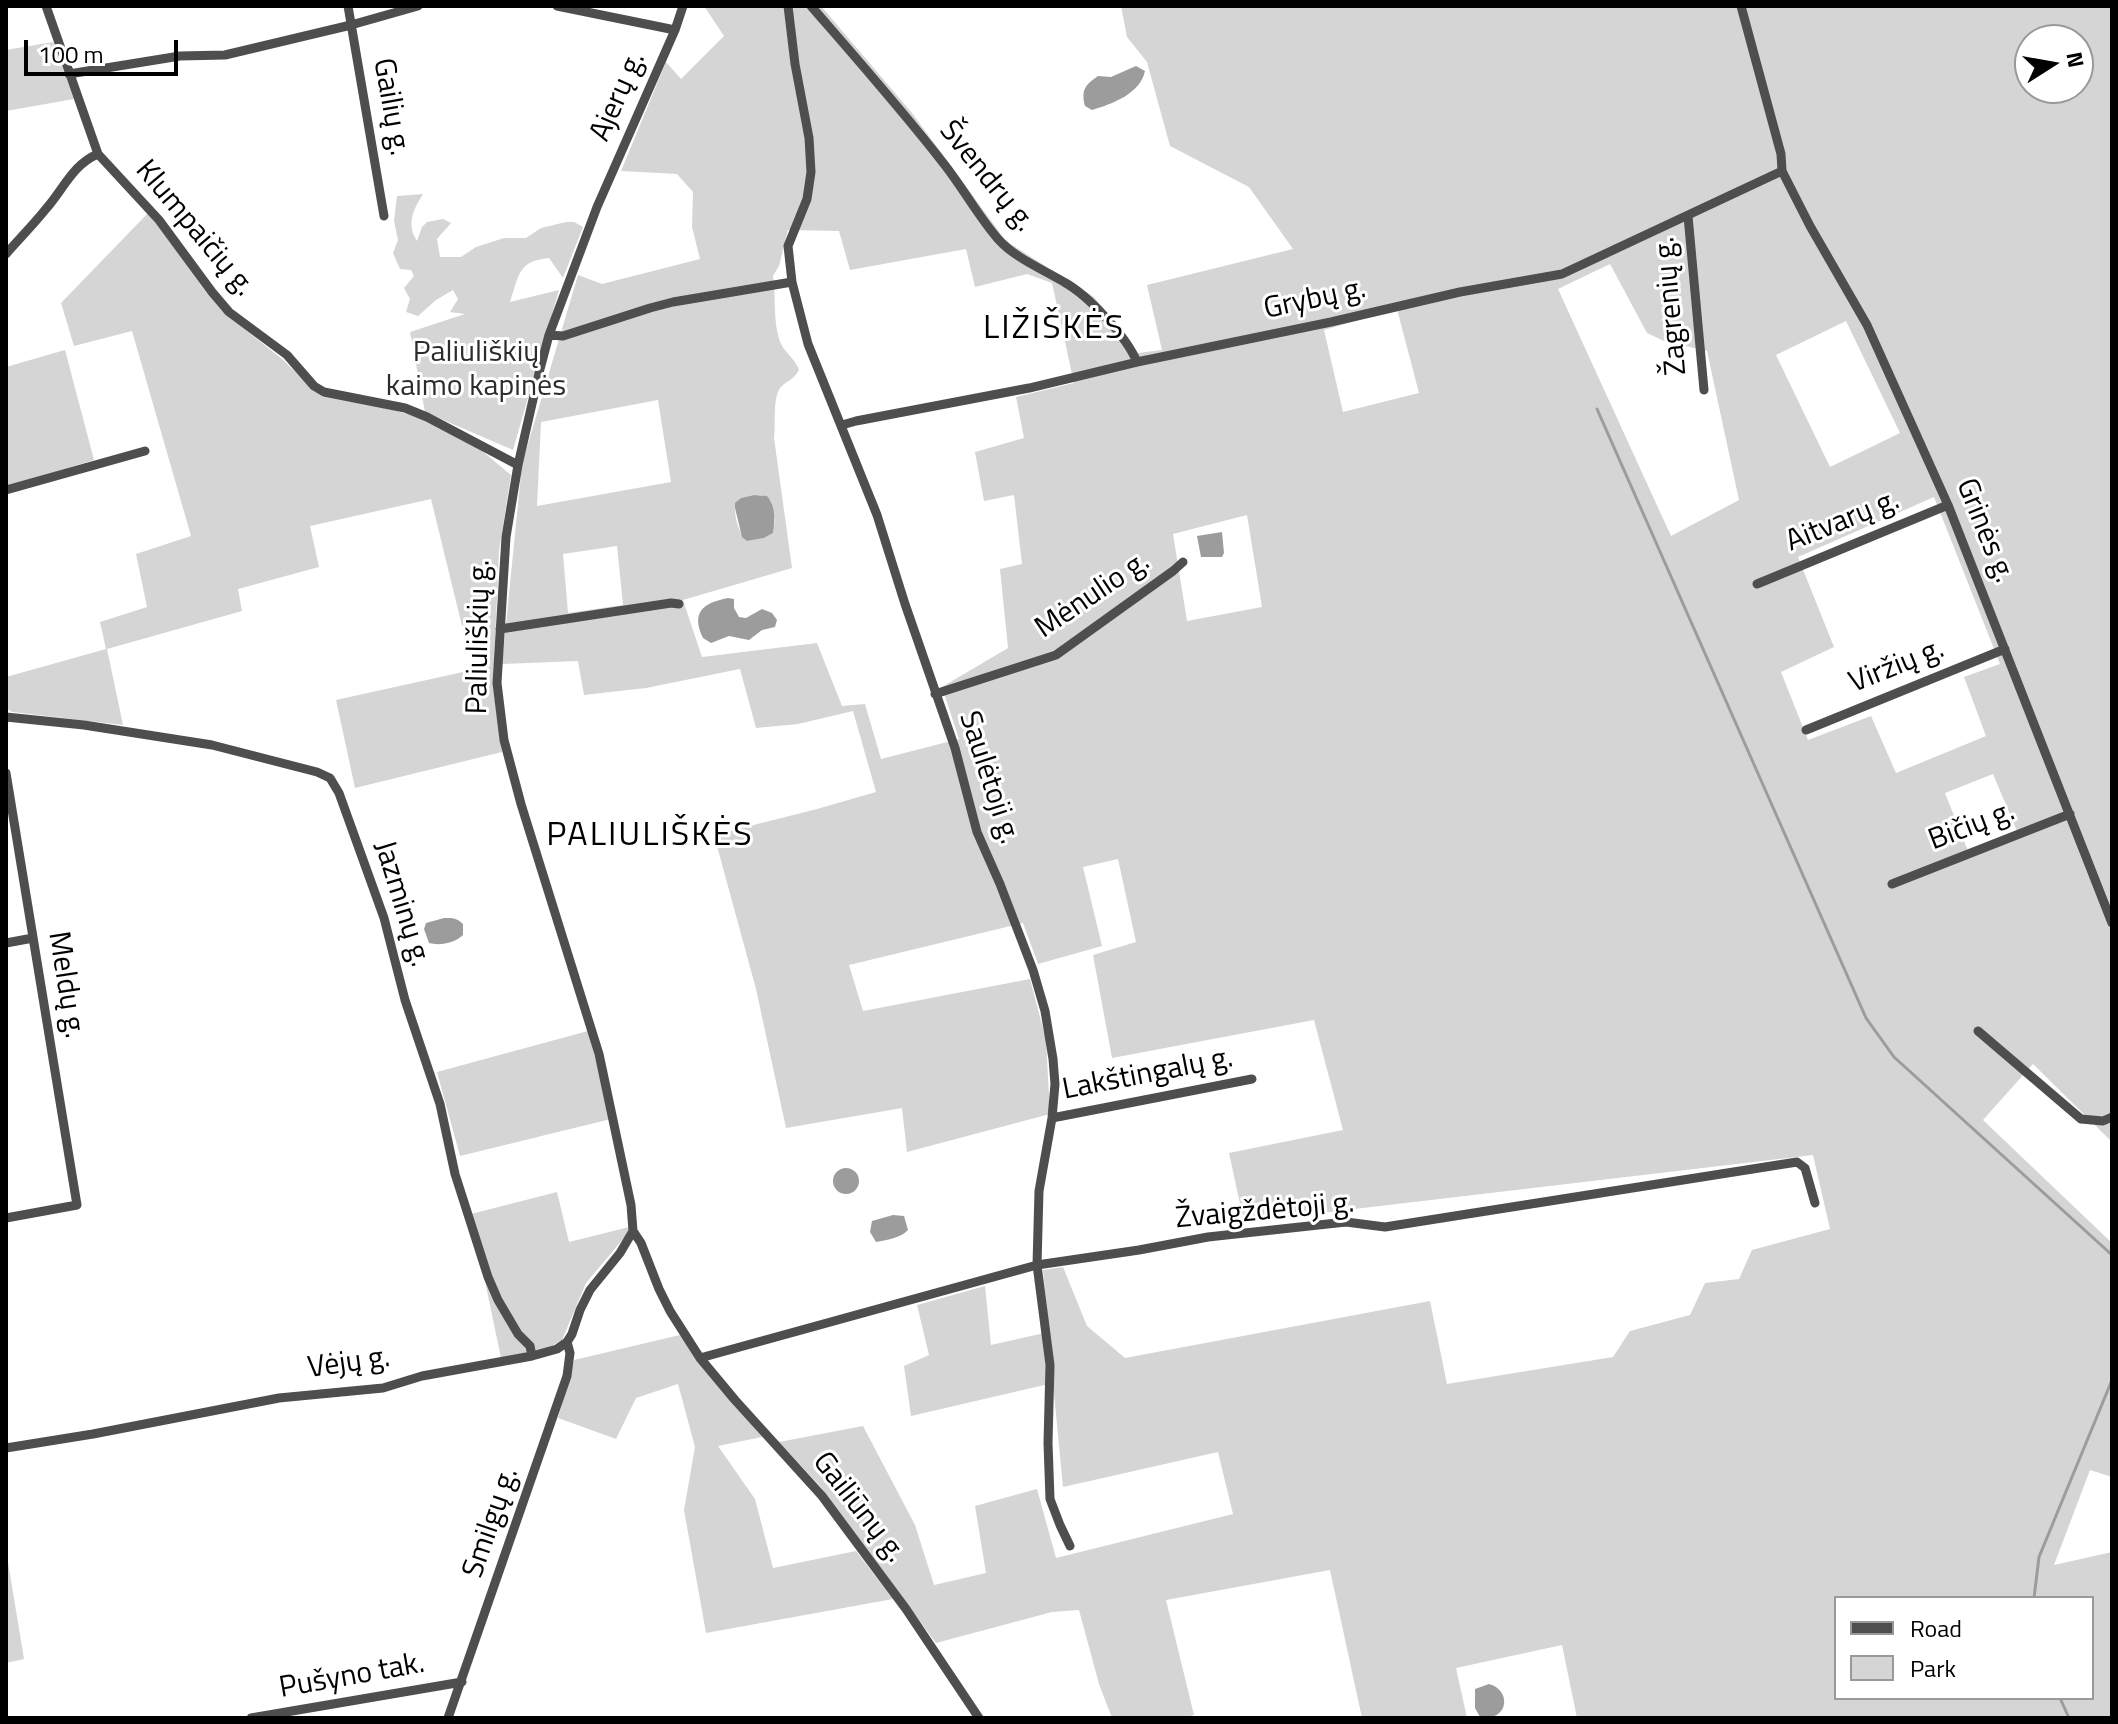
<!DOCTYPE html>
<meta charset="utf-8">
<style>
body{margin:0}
#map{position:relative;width:2118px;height:1724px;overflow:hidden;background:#fff;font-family:"Titillium Web",sans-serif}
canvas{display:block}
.frame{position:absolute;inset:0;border:8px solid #000;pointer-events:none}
.legend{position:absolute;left:1834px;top:1596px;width:260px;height:104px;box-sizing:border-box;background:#fff;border:2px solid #999;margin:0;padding:10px 14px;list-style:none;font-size:24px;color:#000}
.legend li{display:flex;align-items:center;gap:16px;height:40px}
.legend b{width:40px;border:2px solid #999}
.north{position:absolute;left:2014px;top:24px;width:80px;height:80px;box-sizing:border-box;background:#fff;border:2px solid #999;border-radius:50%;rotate:79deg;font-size:22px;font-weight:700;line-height:32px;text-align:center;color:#000}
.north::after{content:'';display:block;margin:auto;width:28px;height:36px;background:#000;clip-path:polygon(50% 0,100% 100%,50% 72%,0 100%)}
.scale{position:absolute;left:24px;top:40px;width:154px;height:36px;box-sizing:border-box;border:4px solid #000;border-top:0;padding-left:10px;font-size:24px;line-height:28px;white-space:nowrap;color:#000;-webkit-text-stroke:6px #fff;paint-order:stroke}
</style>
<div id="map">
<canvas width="2118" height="1724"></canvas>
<div class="frame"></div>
<ul class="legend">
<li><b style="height:10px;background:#4e4e4e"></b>Road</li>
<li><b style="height:22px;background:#d5d5d5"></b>Park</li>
</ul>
<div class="north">N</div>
<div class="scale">100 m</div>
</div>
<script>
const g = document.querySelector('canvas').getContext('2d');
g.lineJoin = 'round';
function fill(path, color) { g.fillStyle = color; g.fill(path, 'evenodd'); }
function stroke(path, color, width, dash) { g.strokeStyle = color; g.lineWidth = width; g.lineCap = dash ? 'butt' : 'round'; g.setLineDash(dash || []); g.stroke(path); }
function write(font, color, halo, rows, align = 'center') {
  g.font = font + ' "Titillium Web",sans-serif'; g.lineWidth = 6; g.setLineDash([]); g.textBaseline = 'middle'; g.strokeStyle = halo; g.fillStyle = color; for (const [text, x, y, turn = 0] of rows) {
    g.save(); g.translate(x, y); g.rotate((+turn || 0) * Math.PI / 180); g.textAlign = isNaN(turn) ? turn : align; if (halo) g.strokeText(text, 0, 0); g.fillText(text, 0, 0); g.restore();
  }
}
fill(new Path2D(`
 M 704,6 L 821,6 L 912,113 L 1006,241 L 1094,297 L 1138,353 L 1162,350 L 1147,285 L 1293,249 L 1249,187 L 1170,146 L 1147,62 L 1127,37 L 1121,6 L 2112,6 L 2112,1142 L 2033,1064 L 1983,1120 L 2112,1243 L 2112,1477 L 2090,1470 L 2054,1565 L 2112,1552 L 2112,1718 L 1577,1718 L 1562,1645 L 1456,1668 L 1467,1718 L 1362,1718 L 1330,1570 L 1166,1600 L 1194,1715 L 1182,1718 L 1112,1718 L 1099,1684 L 1079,1610 L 1052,1612 L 936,1643 L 819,1485 L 779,1442 L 863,1426 L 915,1525 L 934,1585 L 986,1573 L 975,1506 L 1037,1489 L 1056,1558 L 1233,1514 L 1218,1452 L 1063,1487 L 1053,1383 L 911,1416 L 904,1366 L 929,1355 L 917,1305 L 985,1286 L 991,1345 L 1049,1332 L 1043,1270 L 1063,1267 L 1087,1326 L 1125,1358 L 1430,1301 L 1447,1384 L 1613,1357 L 1630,1331 L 1690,1315 L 1705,1283 L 1739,1279 L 1752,1250 L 1830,1229 L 1813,1155 L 1244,1222 L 1229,1153 L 1343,1130 L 1314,1020 L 1112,1058 L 1093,955 L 1136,942 L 1118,859 L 1083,867 L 1102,946 L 1038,964 L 1023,923 L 849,965 L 863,1011 L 1030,979 L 1046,1040 L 1050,1114 L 907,1152 L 902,1108 L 786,1128 L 756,989 L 714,835 L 817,809 L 876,792 L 853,711 L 798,724 L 756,728 L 740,669 L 646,688 L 584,695 L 578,661 L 502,664 L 522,464 L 578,275 L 602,284 L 700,259 L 692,227 L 693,192 L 677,174 L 621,171 L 666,62 L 681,79 L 724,36 ZM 2030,40 L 2078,40 L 2078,88 L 2030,88 ZM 788,230 L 839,231 L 850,270 L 966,249 L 975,287 L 1027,274 L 1052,283 L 1074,383 L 1016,397 L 1024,438 L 975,452 L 984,501 L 1014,495 L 1022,564 L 1000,569 L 1008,648 L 942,687 L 959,739 L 881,759 L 865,704 L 842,706 L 817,643 L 702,657 L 683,600 L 792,568 L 774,438 C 776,425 772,397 781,387 C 787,380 793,381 799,370 C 795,358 783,352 779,339 C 773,319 776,296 773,276 L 779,266 ZM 1610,264 L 1647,333 L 1664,341 L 1707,351 L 1739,500 L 1671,536 L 1558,289 ZM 1397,309 L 1419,393 L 1343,412 L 1324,330 ZM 1846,321 L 1900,433 L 1830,467 L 1776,355 ZM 658,400 L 671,482 L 537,506 L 541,422 ZM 754,495 L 761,495 L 771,501 L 775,520 L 773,533 L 764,538 L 747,541 C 738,533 734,515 735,504 L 741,498 ZM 1934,497 L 2000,664 L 1964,677 L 1986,736 L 1896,773 L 1871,716 L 1808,740 L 1781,672 L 1834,647 L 1798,557 ZM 1247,515 L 1262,607 L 1187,621 L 1173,534 ZM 617,546 L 623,605 L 568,613 L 563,554 ZM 1993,774 L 2017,831 L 1968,851 L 1945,793 ZM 1836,1598 L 2092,1598 L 2092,1698 L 1836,1698 Z
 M 53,42 L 74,99 L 6,111 L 6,50 Z
 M 423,194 C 413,210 406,224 417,241 L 422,227 L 427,222 L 443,219 L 451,223 L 437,239 L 440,257 L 461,257 L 476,247 L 504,238 L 526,238 L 541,228 L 566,222 L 574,222 L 583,227 L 563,278 L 549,258 C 518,261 519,275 510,302 L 559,290 L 513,450 L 425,412 L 410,332 L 465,314 L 450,312 L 458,299 L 453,290 L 436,300 L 418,316 L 406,312 L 410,299 L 404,288 L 414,276 L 411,270 L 400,269 L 393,253 L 398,240 L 394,221 L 397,196 Z
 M 149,212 L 205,291 L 222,311 L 282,359 L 308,384 L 420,418 L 481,450 L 511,475 L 499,551 L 493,686 L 502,752 L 355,788 L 336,700 L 490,666 L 482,622 L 462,626 L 431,499 L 310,526 L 319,567 L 238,589 L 242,611 L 107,649 L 123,725 L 12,712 L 6,708 L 6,677 L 106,649 L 100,622 L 147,607 L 136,554 L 191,536 L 132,331 L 74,346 L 61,303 Z
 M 65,350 L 94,460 L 6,487 L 6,367 Z
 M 588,1031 L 611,1119 L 460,1156 L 437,1072 Z
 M 557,1192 L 569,1242 L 629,1227 L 629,1232 L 586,1283 L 562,1340 L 548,1348 L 501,1358 L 471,1214 Z
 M 680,1335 L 697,1358 L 762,1437 L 718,1446 L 755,1499 L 773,1568 L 856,1551 L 893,1599 L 706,1633 L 684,1510 L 695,1447 L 678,1384 L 636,1398 L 616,1439 L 558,1418 L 574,1360 Z
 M 6,1550 L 24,1659 L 6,1663 Z`), '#d5d5d5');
fill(new Path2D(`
 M 1136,66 L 1145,71 C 1140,94 1112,104 1092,110 L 1085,106 C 1081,90 1085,85 1098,76 L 1111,77 Z
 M 754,495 L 767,496 C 776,506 775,521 773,533 L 764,538 L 747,541 L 742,537 L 735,508 L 735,503 L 741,498 Z
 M 1222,532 L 1224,553 L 1222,557 L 1201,557 L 1197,536 Z
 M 728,598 L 734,599 L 734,608 L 739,617 L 746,618 L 762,609 L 772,613 L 777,620 L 775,627 L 762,630 L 749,640 L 729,636 L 711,643 L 703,638 C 691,613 702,603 728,598 Z
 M 444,918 C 453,918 457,918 463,924 L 463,935 C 455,943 440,946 429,943 L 424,929 L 426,923 Z
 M833 1181a13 13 0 1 1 26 0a13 13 0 1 1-26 0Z
 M 893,1215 L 904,1216 L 908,1230 C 901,1238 886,1240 876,1242 L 870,1232 L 872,1221 Z
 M 1489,1684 C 1512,1690 1509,1722 1480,1717 L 1475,1708 L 1475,1689 Z`), '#9c9c9c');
stroke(new Path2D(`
 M 1597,409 L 1866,1018 L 1894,1057 L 2112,1255
 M 2034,1598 L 2039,1557 L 2112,1380
 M 2060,1698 L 2069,1718`), '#9c9c9c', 3);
stroke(new Path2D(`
 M 46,6 L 98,154 L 159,220 L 212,292 L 229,312 L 287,355 L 314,386 L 324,392 L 405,408 L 427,417 L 518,465
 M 348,6 L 384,216
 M 557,6 L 675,30
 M 683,6 L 675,30 L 597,207 L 549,335 L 540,369 L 518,465 L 506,537 L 497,683 L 504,740 L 521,804 L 599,1054 L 631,1205 L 633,1231 L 641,1243 L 659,1289 L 670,1311 L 700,1358 L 735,1400 L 822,1496 L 906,1609 L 979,1718
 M 788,6 L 795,64 L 809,138 L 811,172 L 807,199 L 788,246 L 792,282 L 808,344 L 877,515 L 905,604 L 955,748 L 977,832 L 1000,884 L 1033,970 L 1045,1011 L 1053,1059 L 1055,1084 L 1052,1118 L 1039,1191 L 1037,1265 L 1050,1365 L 1048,1443 L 1050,1499 L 1060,1525 L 1070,1546
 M 811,6 C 856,58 902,110 944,164 C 963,188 978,216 998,239 C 1015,258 1042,269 1064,282 C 1089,296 1126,336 1137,362
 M 1741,6 L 1781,154 L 1782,171 L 1810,226 L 1867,325 L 1948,505 L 2112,923
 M 69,74 L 180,56 L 225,55 L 351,25 L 418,6
 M 1688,216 L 1704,390
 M 6,254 C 19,239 33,225 45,210 C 63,190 73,164 98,154
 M 549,335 L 563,336 L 650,308 L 673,302 L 792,282
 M 842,425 L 856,421 L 1029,388 L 1137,362 L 1331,322 L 1460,292 L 1562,274 L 1782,171
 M 6,490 L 145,451
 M 1757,584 L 1948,505
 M 500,629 L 671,603 L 679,604
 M 935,694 L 1056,655 L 1173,571 L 1183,562
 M 6,717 L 84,725 L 212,745 L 317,772 L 330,778 L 339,793 L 384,918 L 405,1000 L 440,1104 L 455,1174 L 488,1277 L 498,1300 L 518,1334 L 530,1346 L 532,1356
 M 1806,730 L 2005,649
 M 6,773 L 77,1205 L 6,1218
 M 1892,884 L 2070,814
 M 6,943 L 33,938
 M 1978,1031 L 2081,1119 L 2103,1121 L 2112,1117
 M 1052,1118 L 1252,1079
 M 700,1358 L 1037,1265 L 1139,1250 L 1208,1237 L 1346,1222 L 1385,1227 L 1797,1162 L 1805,1168 L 1815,1203
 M 6,1448 L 93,1434 L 279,1398 L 383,1388 L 422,1376 L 532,1356 L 557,1349 L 567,1342 L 572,1334 L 580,1310 L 590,1290 L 620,1253 L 633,1231
 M 251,1718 L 462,1682
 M 448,1718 L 567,1376 L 570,1353 L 567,1342`), '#4e4e4e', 9);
write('30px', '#000', '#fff', [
 ["Ajerų g.",619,97,-66],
 ["Gailių g.",390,107,80],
 ["Švendrų g.",986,177,51],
 ["Klumpaičių g.",194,229,50],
 ["Grybų g.",1315,300,-12],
 ["Žagrenių g.",1672,306,-95],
 ["Aitvarų g.",1843,522,-22],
 ["Grinės g.",1984,531,68],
 ["Mėnulio g.",1093,596,-34],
 ["Paliuliškių g.",480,637,-89],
 ["Viržių g.",1897,667,-22],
 ["Saulėtoji g.",988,778,72],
 ["Bičių g.",1972,827,-21],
 ["Jazminų g.",401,904,73],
 ["Meldų g.",65,985,81],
 ["Lakštingalų g.",1148,1075,-11],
 ["Žvaigždėtoji g.",1265,1212,-5],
 ["Vėjų g.",349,1364,-8],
 ["Gailiūnų g.",858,1508,52],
 ["Smilgų g.",492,1523,-71],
 ["Pušyno tak.",352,1677,-10]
]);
write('30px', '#2c2c2c', '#fff', [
 ["Paliuliškių",476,354],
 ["kaimo kapinės",476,388]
]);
g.letterSpacing = '2px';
write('34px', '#000', '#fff', [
 ["LIŽIŠKĖS",1054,330],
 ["PALIULIŠKĖS",650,837]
]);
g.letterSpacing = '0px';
</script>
